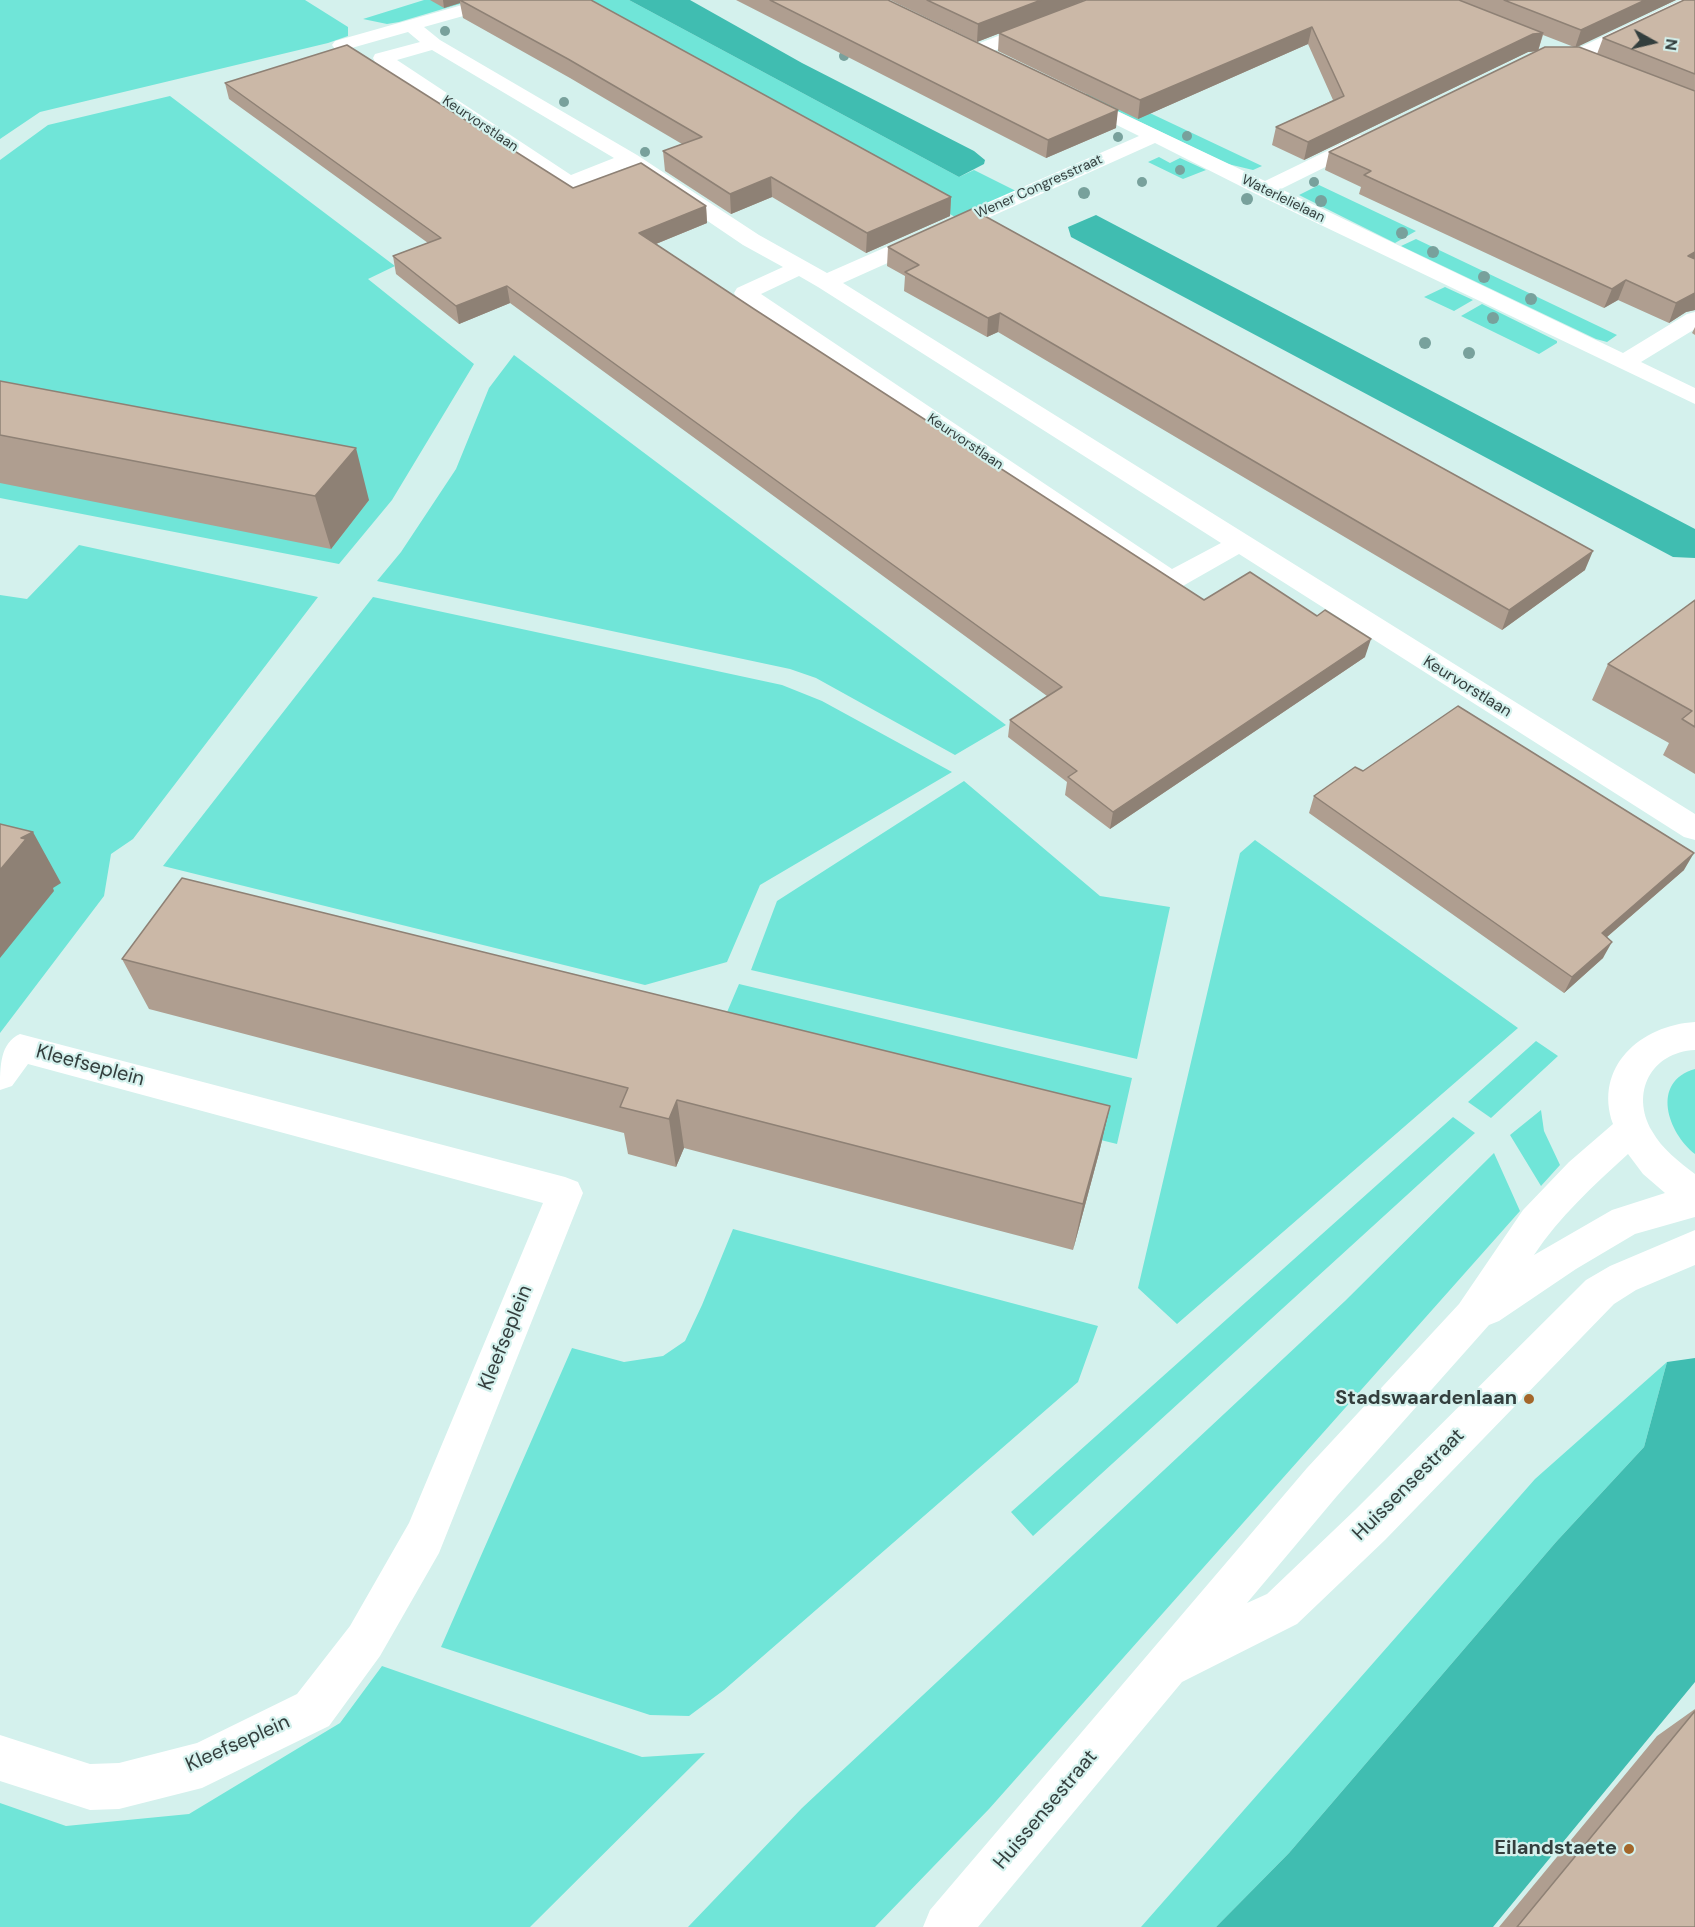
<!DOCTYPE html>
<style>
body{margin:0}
#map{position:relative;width:1695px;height:1927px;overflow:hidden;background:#d4f1ed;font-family:"DM Sans",sans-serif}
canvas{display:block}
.north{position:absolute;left:1623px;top:12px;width:60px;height:60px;-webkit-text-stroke:4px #d4f1ed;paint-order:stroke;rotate:98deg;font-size:16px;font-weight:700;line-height:24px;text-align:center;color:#333e3d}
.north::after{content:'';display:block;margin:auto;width:21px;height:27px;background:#333e3d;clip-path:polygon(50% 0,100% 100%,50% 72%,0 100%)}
</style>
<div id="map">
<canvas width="1695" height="1927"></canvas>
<div class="north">N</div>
</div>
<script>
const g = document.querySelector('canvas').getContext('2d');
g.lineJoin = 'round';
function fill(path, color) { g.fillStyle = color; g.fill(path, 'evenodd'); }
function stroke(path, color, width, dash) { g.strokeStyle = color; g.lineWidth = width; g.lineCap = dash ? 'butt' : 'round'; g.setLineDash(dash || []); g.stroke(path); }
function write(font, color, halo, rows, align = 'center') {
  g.font = font + ' "DM Sans",sans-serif'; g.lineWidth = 4.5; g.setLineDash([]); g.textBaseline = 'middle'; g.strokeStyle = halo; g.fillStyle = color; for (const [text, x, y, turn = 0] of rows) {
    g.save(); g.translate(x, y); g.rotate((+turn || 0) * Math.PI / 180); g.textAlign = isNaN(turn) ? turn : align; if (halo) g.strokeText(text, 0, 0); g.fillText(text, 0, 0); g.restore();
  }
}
fill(new Path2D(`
 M 0,0 L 305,0 L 348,27 L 348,36 L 328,43 L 40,112 L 0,139 Z
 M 424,0 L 473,0 L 399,22 L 387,24 L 363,19 Z
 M 563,0 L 629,0 L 959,177 L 974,170 L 1016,191 L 955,217 L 666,51 Z
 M 1099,89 L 1262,166 L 1253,170 L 1228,164 L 1084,95 Z
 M 170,96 L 395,266 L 368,279 L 474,364 L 392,500 L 339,564 L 0,498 L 0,160 L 48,125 Z
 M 1159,157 L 1170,163 L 1180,158 L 1206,170 L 1183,179 L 1148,162 Z
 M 1319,185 L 1416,231 L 1395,243 L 1299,195 Z
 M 1416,239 L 1617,335 L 1607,342 L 1596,339 L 1401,246 Z
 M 1445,287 L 1447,288 L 1473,300 L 1454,311 L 1424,297 Z
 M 1482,304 L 1557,341 L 1557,343 L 1539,354 L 1461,316 Z
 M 514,355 L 1006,725 L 955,755 L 816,678 L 790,669 L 377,581 L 401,552 L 456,469 L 489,388 Z
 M 79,545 L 318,597 L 133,839 L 111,854 L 104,896 L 0,1033 L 0,595 L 27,599 Z
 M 373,597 L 782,685 L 822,701 L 952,772 L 760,885 L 727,962 L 645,985 L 163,866 Z
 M 964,781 L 1100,896 L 1170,907 L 1137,1059 L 751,970 L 777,901 Z
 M 1255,840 L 1518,1028 L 1177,1324 L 1138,1288 L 1240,853 Z
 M 739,984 L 1132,1078 L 1117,1144 L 713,1045 Z
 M 1536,1041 L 1558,1056 L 1491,1118 L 1468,1102 Z
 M 1695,1069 L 1695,1154 C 1668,1133 1650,1082 1695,1069 Z
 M 1541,1110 L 1544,1131 L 1560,1165 L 1541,1186 L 1510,1135 Z
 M 1453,1117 L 1475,1133 L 1033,1536 L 1011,1512 Z
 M 1494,1153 L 1520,1211 L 989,1809 L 875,1927 L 688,1927 L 802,1808 L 1345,1301 Z
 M 733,1229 L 1098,1326 L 1078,1382 L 724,1690 L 689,1716 L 650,1715 L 441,1647 L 572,1348 L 624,1362 L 663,1356 L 685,1341 L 702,1305 Z
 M 1667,1362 L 1644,1447 L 1556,1542 L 1289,1853 L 1216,1927 L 1141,1927 L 1535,1479 Z
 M 382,1666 L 642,1757 L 705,1753 L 530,1927 L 0,1927 L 0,1803 L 66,1826 L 189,1814 L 340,1723 Z`), '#70e5d8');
fill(new Path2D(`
 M 629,0 L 690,0 L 802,63 L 974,151 L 985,160 L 984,164 L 959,177 Z
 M 1096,215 L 1695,529 L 1695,558 L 1673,557 L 1071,237 L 1068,227 Z
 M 1695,1358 L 1695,1682 L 1493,1927 L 1216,1927 L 1289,1853 L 1556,1542 L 1644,1447 L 1667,1362 Z`), '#40bdb1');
fill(new Path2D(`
 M 480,0 L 509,0 L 506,4 L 424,27 L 440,40 L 637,155 L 759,235 L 827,273 L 1139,136 L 1072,103 L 1069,99 L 1072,95 L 1079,93 L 1265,181 L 1360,135 L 1374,135 L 1377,139 L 1374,143 L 1281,189 L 1623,353 L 1687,314 L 1695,312 L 1695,329 L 1641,362 L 1695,388 L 1695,404 L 1256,194 L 1155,143 L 843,283 L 1695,814 L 1695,840 L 1684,837 L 1239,554 L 1181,587 L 1171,590 L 1161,587 L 737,298 L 734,293 L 737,288 L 783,267 L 743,245 L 628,167 L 576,187 L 569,189 L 562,187 L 375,62 L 373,58 L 375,54 L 420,42 L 408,32 L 341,51 L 335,49 L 332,45 L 335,41 ZM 432,50 L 614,158 L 571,175 L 397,60 ZM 799,276 L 818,287 L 1221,543 L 1172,569 L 761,294 Z
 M 1091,0 L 1116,0 L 1113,4 L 986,54 L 972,54 L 970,50 L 972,46 Z
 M 1681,0 L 1695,0 L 1695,7 L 1582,61 L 1537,61 L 1535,57 L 1537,53 L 1572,51 Z
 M 1695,1022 L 1695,1050 C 1651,1052 1630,1093 1652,1131 C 1662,1149 1679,1162 1695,1174 L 1695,1217 L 1635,1234 L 1576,1269 L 1499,1321 L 1489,1325 L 1337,1496 L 1247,1603 L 1267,1594 L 1355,1510 L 1586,1280 L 1610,1266 L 1695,1230 L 1695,1265 L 1636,1290 L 1614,1304 L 1385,1540 L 1297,1624 L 1182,1682 L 978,1927 L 923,1927 L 930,1910 L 1307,1468 L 1459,1304 L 1523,1210 L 1569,1162 L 1613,1124 C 1593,1067 1641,1025 1695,1022 ZM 1628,1154 L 1643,1174 L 1665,1193 L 1612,1210 L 1534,1255 C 1559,1217 1594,1185 1628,1154 Z
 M 20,1034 L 565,1177 L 578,1182 L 583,1193 L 439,1553 L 380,1656 L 329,1726 L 202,1788 L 119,1809 L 90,1810 L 0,1781 L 0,1735 L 90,1764 L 119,1763 L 197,1743 L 297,1694 L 350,1626 L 409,1523 L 543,1203 L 28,1064 L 12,1086 L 0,1090 C 0,1066 0,1043 20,1034 Z`), '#fff');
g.fillStyle = '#78a19c';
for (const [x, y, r] of [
 [445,31,5],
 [844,56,5],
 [564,102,5],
 [1187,136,5],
 [1118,137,5],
 [645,152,5],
 [1180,170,5],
 [1142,182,5],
 [1314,182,5],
 [1084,193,6],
 [1247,199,6],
 [1321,201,6],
 [1402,233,6],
 [1433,252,6],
 [1484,277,6],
 [1531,299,6],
 [1493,318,6],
 [1425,343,6],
 [1469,353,6]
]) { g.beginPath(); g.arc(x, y, r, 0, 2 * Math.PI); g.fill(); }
fill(new Path2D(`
 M 430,0 L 591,0 L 951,197 L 950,216 L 866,253 L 772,197 L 731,214 L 665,171 L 663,151 L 682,144 L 570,78 L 463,18 L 460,3 L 444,8 Z
 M 736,0 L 888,0 L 1116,128 L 1046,158 Z
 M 890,0 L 1085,0 L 977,42 Z
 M 1086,0 L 1676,0 L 1575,47 L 1597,54 L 1603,38 L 1695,0 L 1695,310 L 1686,312 L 1669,323 L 1618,300 L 1604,308 L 1359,194 L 1361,187 L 1325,170 L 1329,152 L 1574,47 L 1543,35 L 1538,51 L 1528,52 L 1304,160 L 1272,145 L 1276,127 L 1333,100 L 1308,44 L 1138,119 L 998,51 L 999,33 Z
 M 225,83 L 573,188 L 706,206 L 707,223 L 656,244 L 754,309 L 1204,600 L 1365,657 L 1110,829 L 1065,795 L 1067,782 L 1008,737 L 1010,720 L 1047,696 L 510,303 L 459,324 L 396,274 L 393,256 L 428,243 L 229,99 Z
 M 888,247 L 1585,570 L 1502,630 L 998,332 L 987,337 L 904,291 L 905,276 L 887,266 Z
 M 1695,327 L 1695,335 L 1692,333 Z
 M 0,381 L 369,500 L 331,549 L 0,483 Z
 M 1695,600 L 1695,774 L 1663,755 L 1669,743 L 1592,700 L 1608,664 Z
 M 1363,771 L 1684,870 L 1607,937 L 1603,958 L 1564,993 L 1309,813 L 1314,796 Z
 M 122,959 L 1110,1106 L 1099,1153 L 1073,1250 L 684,1148 L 676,1167 L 628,1154 L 624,1133 L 149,1009 Z
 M 1695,1709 L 1695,1927 L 1499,1927 L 1657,1736 Z`), '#af9e90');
fill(new Path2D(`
 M 443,0 L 460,0 L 460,3 L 444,8 Z
 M 1041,0 L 1085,0 L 977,42 L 978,24 Z
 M 1645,0 L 1676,0 L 1575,48 L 1581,30 Z
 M 1312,27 L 1308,44 L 1138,119 L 1140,100 Z
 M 1543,33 L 1538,51 L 1528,52 L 1304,160 L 1308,142 L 1533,34 Z
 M 1118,110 L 1116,128 L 1046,158 L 1048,140 Z
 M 771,177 L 772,197 L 731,214 L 730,194 Z
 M 951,197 L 950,216 L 866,253 L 867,233 Z
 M 706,206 L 707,223 L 641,250 L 639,233 Z
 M 1695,252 L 1695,266 L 1688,256 Z
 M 1626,280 L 1618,300 L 1604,308 L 1612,289 Z
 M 507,286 L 510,303 L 459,324 L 456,306 Z
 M 1695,293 L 1695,310 L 1686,312 L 1669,323 L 1676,303 Z
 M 1000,313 L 998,332 L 987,337 L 988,318 Z
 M 356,448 L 369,500 L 331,549 L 315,496 Z
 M 1593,551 L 1585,570 L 1502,630 L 1509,610 Z
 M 1371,639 L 1365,657 L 1110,829 L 1113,812 Z
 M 33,832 L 61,883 L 53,888 L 54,891 L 0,958 L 0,870 L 21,838 Z
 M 1694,853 L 1684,870 L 1593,949 L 1602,933 Z
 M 1612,942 L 1603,958 L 1564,993 L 1572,977 Z
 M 677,1100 L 684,1148 L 676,1167 L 669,1119 Z
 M 1110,1106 L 1099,1153 L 1073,1250 L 1083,1204 Z`), '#8e8175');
const building = new Path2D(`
 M 460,0 L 591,0 L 951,197 L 867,233 L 771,177 L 730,194 L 663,151 L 702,137 L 568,59 Z
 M 770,0 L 888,0 L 1118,110 L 1048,140 Z
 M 927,0 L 1041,0 L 978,24 Z
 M 1086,0 L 1459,0 L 1543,33 L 1533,34 L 1308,142 L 1276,127 L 1344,96 L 1312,27 L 1140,100 L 999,33 Z
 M 1504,0 L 1645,0 L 1581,30 Z
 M 1684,0 L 1695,0 L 1695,74 L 1603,38 Z
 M 347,45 L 573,188 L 641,163 L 706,206 L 639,233 L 754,309 L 1204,600 L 1250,572 L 1317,616 L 1325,610 L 1371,639 L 1113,812 L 1068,777 L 1077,771 L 1010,720 L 1062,687 L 507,286 L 456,306 L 393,256 L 441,238 L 225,83 Z
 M 1545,47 L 1579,47 L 1695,91 L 1695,252 L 1688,256 L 1695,259 L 1695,293 L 1676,303 L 1626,280 L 1612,289 L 1364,175 L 1371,171 L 1329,152 Z
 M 972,209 L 1593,551 L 1509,610 L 1000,313 L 988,318 L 905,272 L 919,265 L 888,247 Z
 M 0,381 L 356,448 L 315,496 L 0,435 Z
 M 1695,600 L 1695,727 L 1682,719 L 1692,711 L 1608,664 Z
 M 1458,706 L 1694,853 L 1602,933 L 1612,942 L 1572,977 L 1314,796 L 1355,767 L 1363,771 Z
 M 0,824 L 33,832 L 21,838 L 26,839 L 0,870 Z
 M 182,878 L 1110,1106 L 1083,1204 L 677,1100 L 669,1119 L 620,1107 L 628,1088 L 122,959 Z
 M 1695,1711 L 1695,1927 L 1517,1927 Z`);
fill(building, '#cbb8a7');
stroke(building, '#8e8175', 1.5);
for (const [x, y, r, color] of [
 [1529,1399,6,"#a4672b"],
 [1629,1849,6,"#a4672b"]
]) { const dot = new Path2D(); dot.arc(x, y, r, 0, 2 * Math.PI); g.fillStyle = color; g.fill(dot); stroke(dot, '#d4f1ed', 2); }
write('14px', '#333e3d', '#d4f1ed', [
 ["Keurvorstlaan",480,124,34],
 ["Wener Congresstraat",1039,187,-24],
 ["Waterlelielaan",1283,199,26],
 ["Keurvorstlaan",965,442,34]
]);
write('16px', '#333e3d', '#d4f1ed', [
 ["Keurvorstlaan",1467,687,32]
]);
write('20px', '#333e3d', '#d4f1ed', [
 ["Kleefseplein",90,1066,15],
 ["Kleefseplein",506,1338,-68],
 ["Huissensestraat",1409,1485,-45],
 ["Kleefseplein",238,1744,-24],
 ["Huissensestraat",1046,1810,-50]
]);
write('bold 20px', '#333e3d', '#d4f1ed', [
 ["Stadswaardenlaan",1517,1399],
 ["Eilandstaete",1617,1849]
], 'right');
</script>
